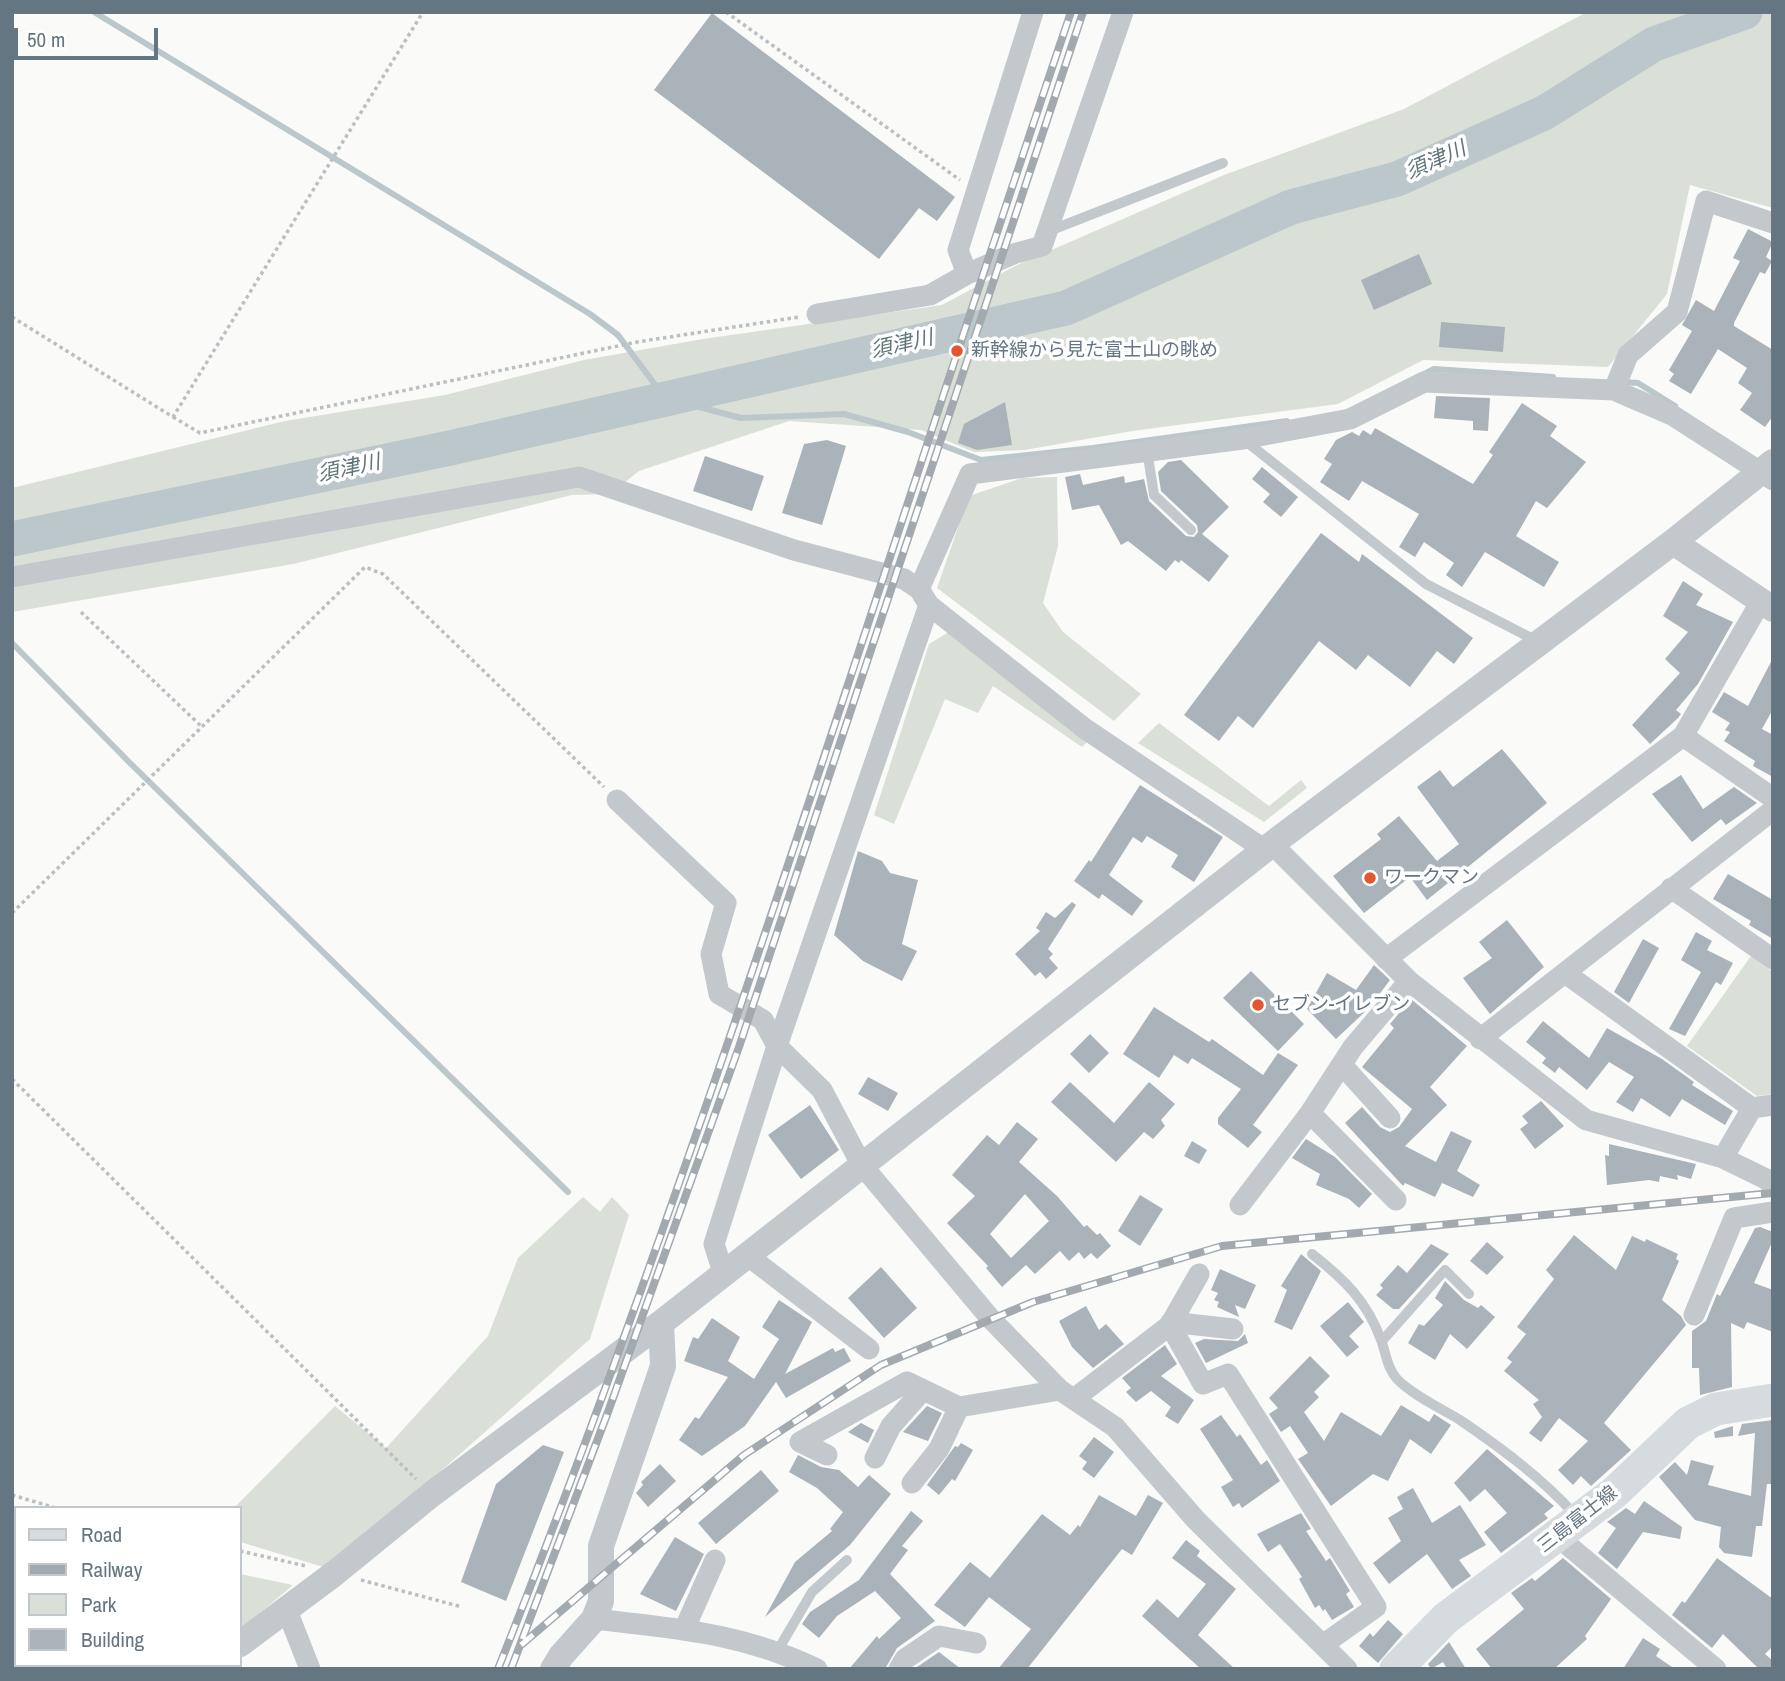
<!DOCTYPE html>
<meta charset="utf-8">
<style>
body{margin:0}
#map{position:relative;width:1785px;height:1681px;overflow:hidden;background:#fafaf8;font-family:"Archivo Narrow",sans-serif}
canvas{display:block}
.frame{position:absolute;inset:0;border:14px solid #657683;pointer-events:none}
.legend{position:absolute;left:14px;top:1506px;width:228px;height:161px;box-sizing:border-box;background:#fff;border:2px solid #c1c8cd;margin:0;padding:9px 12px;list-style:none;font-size:21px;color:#657683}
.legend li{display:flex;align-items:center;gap:14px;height:35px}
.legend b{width:35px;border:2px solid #c1c8cd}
.scale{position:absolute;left:14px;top:28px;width:144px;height:32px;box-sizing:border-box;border:4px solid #657683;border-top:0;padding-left:9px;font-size:21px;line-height:24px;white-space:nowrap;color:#657683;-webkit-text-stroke:5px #fff;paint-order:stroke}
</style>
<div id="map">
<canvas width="1785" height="1681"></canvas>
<div class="frame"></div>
<ul class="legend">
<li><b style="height:9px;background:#d6dbdf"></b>Road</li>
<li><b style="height:9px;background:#a2aab0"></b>Railway</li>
<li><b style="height:19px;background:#dadfd7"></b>Park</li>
<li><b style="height:19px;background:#aab3b9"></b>Building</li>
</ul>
<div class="scale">50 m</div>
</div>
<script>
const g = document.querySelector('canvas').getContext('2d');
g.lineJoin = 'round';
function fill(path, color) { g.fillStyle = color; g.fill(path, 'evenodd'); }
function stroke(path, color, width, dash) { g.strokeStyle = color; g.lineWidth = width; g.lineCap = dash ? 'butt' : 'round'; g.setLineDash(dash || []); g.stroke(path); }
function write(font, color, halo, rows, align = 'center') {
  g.font = font + ' "Archivo Narrow","Noto Sans JP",sans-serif'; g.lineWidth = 7; g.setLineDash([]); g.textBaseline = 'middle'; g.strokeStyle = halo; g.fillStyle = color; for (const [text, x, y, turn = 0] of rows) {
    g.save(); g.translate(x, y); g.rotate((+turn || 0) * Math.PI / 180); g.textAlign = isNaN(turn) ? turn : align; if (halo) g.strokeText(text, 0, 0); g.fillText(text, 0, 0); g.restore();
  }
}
fill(new Path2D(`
 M 1587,12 L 1773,12 L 1773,208 L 1690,185 L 1667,294 L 1608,367 L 1423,360 L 1338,404 L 1132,431 L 1025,450 L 974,452 L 921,430 L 789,421 L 639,471 L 610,494 L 572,495 L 293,564 L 12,612 L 12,488 L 285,421 L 445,395 L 584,360 L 703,339 L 942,305 L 1017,265 L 1224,175 L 1404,109 Z
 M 1057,477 L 1058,546 L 1043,603 L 1063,632 L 1141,694 L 1114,721 L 937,588 L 969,496 L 1022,478 Z
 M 949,632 L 1088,741 L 1082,747 L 993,686 L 978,713 L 945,699 L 894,824 L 874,815 L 929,644 Z
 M 1159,723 L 1269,806 L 1301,780 L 1307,788 L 1264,822 L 1138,743 Z
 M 1751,956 L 1773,972 L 1773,1094 L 1757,1096 L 1687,1046 Z
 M 583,1197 L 600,1212 L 612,1197 L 629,1215 L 590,1339 L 330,1569 L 240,1542 L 240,1508 L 234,1508 L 335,1406 L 386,1448 L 488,1336 L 518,1258 Z
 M 240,1574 L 293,1585 L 240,1630 Z`), '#dadfd7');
stroke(new Path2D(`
 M 94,12 L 590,314 L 618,335 L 665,398 L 741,418 L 844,414 L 908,432 L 981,460 L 1093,448 L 1287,421
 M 1422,375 L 1434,369 L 1553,377
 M 1623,382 L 1638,383 L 1675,406
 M 12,643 L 129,762 L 568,1192`), '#bbc7cb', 6);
stroke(new Path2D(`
 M 12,539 L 450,448 L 1066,308 L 1291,207 L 1397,179 L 1544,113 L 1654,44 L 1745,12`), '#bbc7cb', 35);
fill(new Path2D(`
 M 712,13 L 955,197 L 937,221 L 919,208 L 879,259 L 654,90 Z
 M 1748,229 L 1773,242 L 1766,257 L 1772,261 L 1765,274 L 1760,272 L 1734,323 L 1734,326 L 1773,350 L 1773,416 L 1765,427 L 1740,410 L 1752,393 L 1738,383 L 1747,368 L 1718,349 L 1691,394 L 1669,381 L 1674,374 L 1669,370 L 1692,331 L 1682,325 L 1696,300 L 1714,311 L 1740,261 L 1733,258 Z
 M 1419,254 L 1432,284 L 1374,310 L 1361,280 Z
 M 1441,322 L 1505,327 L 1503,352 L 1439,347 Z
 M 1436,396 L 1490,398 L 1488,431 L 1473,430 L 1473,421 L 1434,418 Z
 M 1005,402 L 1012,445 L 977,450 L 958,443 L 964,424 Z
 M 1522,403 L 1557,426 L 1550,436 L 1586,462 L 1547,508 L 1536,501 L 1516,536 L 1559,562 L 1544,587 L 1485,552 L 1462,587 L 1446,575 L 1454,563 L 1424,542 L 1415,557 L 1399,547 L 1419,514 L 1362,481 L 1349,501 L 1320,482 L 1332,464 L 1324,459 L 1336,440 L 1352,432 L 1359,436 L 1363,430 L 1371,435 L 1375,428 L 1473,484 L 1493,455 L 1489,452 Z
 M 827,440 L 846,446 L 822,525 L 782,513 L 804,444 Z
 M 705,456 L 764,476 L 752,511 L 693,491 Z
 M 1181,460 L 1229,507 L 1202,534 L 1229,556 L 1209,582 L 1181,560 L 1179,563 L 1175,560 L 1166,571 L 1128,541 L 1121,545 L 1099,505 L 1072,510 L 1065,477 L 1080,474 L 1083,485 L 1124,476 L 1125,483 L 1144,479 L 1149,501 L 1186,536 L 1194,537 L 1198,532 L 1197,525 L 1161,491 L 1158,472 L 1168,462 Z
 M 1262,467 L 1298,497 L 1281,517 L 1263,502 L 1270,494 L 1252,479 Z
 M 1321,533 L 1359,562 L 1362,554 L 1473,638 L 1454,664 L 1437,651 L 1410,687 L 1368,655 L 1356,670 L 1319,641 L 1253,728 L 1238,716 L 1219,741 L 1184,715 Z
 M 1683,581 L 1703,594 L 1696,605 L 1733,622 L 1698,684 L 1676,710 L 1681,714 L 1678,718 L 1650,744 L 1632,725 L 1680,673 L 1665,659 L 1688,632 L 1663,616 Z
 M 1773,658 L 1773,709 L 1762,729 L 1773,735 L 1773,777 L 1753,766 L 1755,761 L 1724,741 L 1730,732 L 1725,730 L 1730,723 L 1712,712 L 1724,692 L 1748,706 Z
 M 1502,749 L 1547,803 L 1427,900 L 1410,877 L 1364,913 L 1333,876 L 1381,839 L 1377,834 L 1399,816 L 1437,861 L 1459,844 L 1417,787 L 1440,770 L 1453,787 Z
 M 1681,775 L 1703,809 L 1734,787 L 1757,803 L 1726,825 L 1721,819 L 1692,842 L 1652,794 Z
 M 1140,785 L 1223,837 L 1194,882 L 1171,867 L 1178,855 L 1147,836 L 1142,843 L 1133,837 L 1109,875 L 1143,901 L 1132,916 L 1102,894 L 1099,899 L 1074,881 L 1089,860 L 1091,862 Z
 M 858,851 L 882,861 L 890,873 L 918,880 L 902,944 L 917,951 L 902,981 L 863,961 L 834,935 Z
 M 1728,874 L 1773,900 L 1773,939 L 1749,925 L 1751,921 L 1713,899 Z
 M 1072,902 L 1076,905 L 1048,949 L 1053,954 L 1049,958 L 1058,968 L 1046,979 L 1040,972 L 1035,976 L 1015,954 L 1040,931 L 1036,928 L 1046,912 L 1055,918 Z
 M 1507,920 L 1544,967 L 1490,1014 L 1463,978 L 1492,958 L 1479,942 Z
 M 1696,932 L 1712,941 L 1707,950 L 1733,963 L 1721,985 L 1716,982 L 1685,1036 L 1669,1029 L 1701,972 L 1681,960 Z
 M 1643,939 L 1659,948 L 1629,1003 L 1614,992 Z
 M 1374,965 L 1390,980 L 1369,1008 L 1336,1039 L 1307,1009 L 1327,973 L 1356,990 Z
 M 1251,971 L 1304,1024 L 1278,1051 L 1223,998 Z
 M 1411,999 L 1467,1046 L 1430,1087 L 1447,1105 L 1405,1146 L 1436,1162 L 1451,1131 L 1472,1141 L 1457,1171 L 1480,1185 L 1473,1197 L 1442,1183 L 1435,1197 L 1405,1183 L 1403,1186 L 1345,1123 L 1362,1107 L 1380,1127 L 1390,1132 L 1399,1127 L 1412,1109 L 1362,1067 L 1394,1028 L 1390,1024 Z
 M 1154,1007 L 1209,1042 L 1212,1039 L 1263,1075 L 1278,1053 L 1298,1065 L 1253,1125 L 1262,1132 L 1248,1148 L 1218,1124 L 1218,1118 L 1241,1089 L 1192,1058 L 1188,1064 L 1174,1055 L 1159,1078 L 1123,1054 Z
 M 1543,1021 L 1589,1058 L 1607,1028 L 1662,1059 L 1694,1082 L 1692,1085 L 1733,1111 L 1725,1125 L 1682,1099 L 1670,1117 L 1641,1098 L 1633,1112 L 1616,1102 L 1634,1077 L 1609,1062 L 1587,1090 L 1559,1067 L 1555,1073 L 1542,1063 L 1546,1058 L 1526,1042 Z
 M 1090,1034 L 1109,1053 L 1089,1073 L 1070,1054 Z
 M 868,1077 L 898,1093 L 888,1111 L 858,1094 Z
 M 1070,1082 L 1114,1123 L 1149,1082 L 1175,1104 L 1161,1120 L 1165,1126 L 1153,1139 L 1144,1132 L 1116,1162 L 1051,1102 Z
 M 1541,1101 L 1564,1126 L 1535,1149 L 1520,1129 L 1528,1123 L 1522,1116 Z
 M 810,1105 L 839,1150 L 801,1179 L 768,1135 Z
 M 1017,1122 L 1038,1139 L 1019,1162 L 1057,1196 L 1084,1227 L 1087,1225 L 1097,1235 L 1100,1233 L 1111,1246 L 1097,1259 L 1091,1253 L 1084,1259 L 1079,1252 L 1069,1261 L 1060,1251 L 1035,1274 L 1026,1265 L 1002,1287 L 986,1268 L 988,1266 L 947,1223 L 975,1196 L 952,1175 L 987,1135 L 999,1145 ZM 1025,1194 L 1049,1221 L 1011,1258 L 990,1234 Z
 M 1306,1139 L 1335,1157 L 1372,1194 L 1359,1208 L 1349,1199 L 1316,1185 L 1320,1174 L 1292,1158 Z
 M 1192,1141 L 1207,1150 L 1199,1164 L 1184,1156 Z
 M 1609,1144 L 1696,1164 L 1691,1179 L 1677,1175 L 1678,1180 L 1660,1176 L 1659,1182 L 1649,1180 L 1607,1185 L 1605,1155 L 1609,1156 Z
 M 1140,1195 L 1163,1209 L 1140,1246 L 1118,1231 Z
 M 1760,1227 L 1773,1232 L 1773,1240 L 1754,1283 L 1773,1290 L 1773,1332 L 1747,1322 L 1744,1329 L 1731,1323 L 1732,1387 L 1700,1395 L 1699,1368 L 1692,1368 L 1692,1331 L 1706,1321 L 1717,1294 L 1720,1296 L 1755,1228 Z
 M 1574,1235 L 1616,1270 L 1632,1236 L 1645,1242 L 1646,1239 L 1678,1254 L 1676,1259 L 1679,1261 L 1662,1300 L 1681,1316 L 1686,1325 L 1604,1423 L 1631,1450 L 1591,1486 L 1581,1476 L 1573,1485 L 1558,1470 L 1588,1441 L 1559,1418 L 1541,1442 L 1529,1433 L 1542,1417 L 1533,1404 L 1539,1400 L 1504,1371 L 1512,1362 L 1507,1358 L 1526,1334 L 1517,1327 L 1554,1279 L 1546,1270 Z
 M 1487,1242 L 1504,1257 L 1487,1275 L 1470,1261 Z
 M 1431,1244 L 1449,1254 L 1399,1309 L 1393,1309 L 1376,1295 L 1383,1288 L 1380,1285 L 1398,1265 L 1407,1273 Z
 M 1301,1254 L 1321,1271 L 1292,1330 L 1274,1322 L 1287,1290 L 1281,1286 Z
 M 881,1267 L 917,1308 L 884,1338 L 848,1298 Z
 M 1220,1269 L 1256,1285 L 1245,1309 L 1235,1305 L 1239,1317 L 1217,1307 L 1219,1302 L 1214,1300 L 1218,1293 L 1211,1290 Z
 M 1445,1281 L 1464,1300 L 1478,1308 L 1481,1305 L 1495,1317 L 1467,1349 L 1450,1334 L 1435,1360 L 1408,1343 L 1419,1324 L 1424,1326 L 1443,1305 L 1435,1298 Z
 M 779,1300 L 812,1322 L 785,1374 L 833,1348 L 835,1352 L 844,1348 L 851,1361 L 786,1398 L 776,1382 L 745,1426 L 702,1456 L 679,1440 L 695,1417 L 699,1419 L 728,1377 L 684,1361 L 693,1337 L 698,1339 L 712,1318 L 740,1337 L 728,1361 L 754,1379 L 779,1339 L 762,1327 Z
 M 1348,1302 L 1364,1322 L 1349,1336 L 1359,1347 L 1347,1357 L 1320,1326 Z
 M 1086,1306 L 1099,1330 L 1106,1324 L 1124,1344 L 1093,1368 L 1072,1347 L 1059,1321 Z
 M 1245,1334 L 1248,1343 L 1206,1363 L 1195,1343 L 1204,1339 L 1238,1341 Z
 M 1165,1345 L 1177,1364 L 1161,1376 L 1194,1400 L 1178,1424 L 1165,1416 L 1171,1407 L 1151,1391 L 1136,1402 L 1126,1392 L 1131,1388 L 1122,1378 Z
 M 1310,1356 L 1330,1376 L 1314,1392 L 1319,1397 L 1304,1412 L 1324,1441 L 1341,1412 L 1381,1436 L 1401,1405 L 1429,1422 L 1434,1414 L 1451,1425 L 1431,1454 L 1410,1439 L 1388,1481 L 1373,1474 L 1331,1506 L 1298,1459 L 1308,1453 L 1290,1426 L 1281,1432 L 1269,1414 L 1278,1408 L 1269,1398 Z
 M 927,1406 L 942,1413 L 928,1441 L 903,1432 Z
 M 1221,1415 L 1237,1437 L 1240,1434 L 1261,1465 L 1267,1460 L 1280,1481 L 1242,1508 L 1239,1503 L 1233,1507 L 1221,1487 L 1233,1480 L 1200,1429 Z
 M 1773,1420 L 1773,1484 L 1767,1484 L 1762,1526 L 1756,1526 L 1752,1557 L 1724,1553 L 1719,1547 L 1721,1527 L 1695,1520 L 1659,1477 L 1675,1462 L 1687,1475 L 1691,1460 L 1714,1466 L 1708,1485 L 1751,1496 L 1755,1433 L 1738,1436 L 1742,1424 Z
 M 861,1423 L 874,1430 L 868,1443 L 848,1432 Z
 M 1733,1426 L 1733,1436 L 1715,1438 L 1714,1432 Z
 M 1094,1437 L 1114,1452 L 1094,1478 L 1082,1469 L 1087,1462 L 1079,1456 Z
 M 961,1443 L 973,1450 L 955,1481 L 952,1479 L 939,1495 L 927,1485 L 955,1446 L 958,1447 Z
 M 543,1445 L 564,1452 L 506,1601 L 461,1582 L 496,1484 Z
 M 1487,1449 L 1554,1506 L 1544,1514 L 1548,1518 L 1501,1553 L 1484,1532 L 1507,1513 L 1485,1489 L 1470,1502 L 1454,1483 Z
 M 798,1455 L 821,1467 L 839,1470 L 858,1487 L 869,1475 L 891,1494 L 850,1545 L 765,1617 L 795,1562 L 832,1531 L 830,1529 L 843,1512 L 817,1488 L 789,1472 Z
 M 660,1464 L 676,1481 L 648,1507 L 636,1493 L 643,1485 L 641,1482 Z
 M 761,1470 L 779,1491 L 716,1544 L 698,1523 Z
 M 1413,1488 L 1432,1523 L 1460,1505 L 1486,1545 L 1459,1560 L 1471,1576 L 1452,1589 L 1427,1554 L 1389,1584 L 1373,1563 L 1401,1541 L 1388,1518 L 1403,1509 L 1397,1497 Z
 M 1099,1495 L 1136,1516 L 1148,1495 L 1163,1503 L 1132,1555 L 1122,1549 L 1027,1669 L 998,1669 L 1031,1629 L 989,1597 L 965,1627 L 934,1605 L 970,1562 L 990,1578 L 1042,1514 L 1070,1535 L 1078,1525 L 1080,1527 Z
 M 1644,1501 L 1682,1527 L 1680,1539 L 1643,1532 L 1617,1569 L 1598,1553 L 1616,1528 L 1607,1522 L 1626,1508 L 1635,1514 Z
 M 911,1511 L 923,1521 L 902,1546 L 908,1550 L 890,1574 L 935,1621 L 897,1648 L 885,1669 L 849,1669 L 877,1636 L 879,1639 L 901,1618 L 875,1591 L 837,1616 L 819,1638 L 802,1624 L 810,1612 L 859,1580 Z
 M 1301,1513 L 1311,1529 L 1306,1531 L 1326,1561 L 1330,1558 L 1350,1591 L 1346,1594 L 1354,1607 L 1332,1620 L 1325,1609 L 1323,1611 L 1319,1605 L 1315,1608 L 1299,1579 L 1302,1577 L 1280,1544 L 1268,1552 L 1257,1534 Z
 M 675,1537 L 704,1554 L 676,1611 L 640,1594 Z
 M 1186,1540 L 1200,1551 L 1197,1556 L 1236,1589 L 1198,1635 L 1235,1669 L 1201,1669 L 1142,1616 L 1157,1599 L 1178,1618 L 1206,1584 L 1172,1558 Z
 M 1563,1558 L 1611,1599 L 1585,1636 L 1587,1639 L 1554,1669 L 1492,1669 L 1476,1649 L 1524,1609 L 1511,1593 L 1532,1578 L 1535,1581 Z
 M 1717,1558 L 1773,1599 L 1773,1646 L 1765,1654 L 1773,1661 L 1773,1669 L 1759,1669 L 1723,1634 L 1712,1648 L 1672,1615 L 1682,1601 L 1685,1603 Z
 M 1388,1620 L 1403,1634 L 1378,1663 L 1359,1646 L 1370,1633 L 1373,1637 Z
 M 1643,1638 L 1660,1649 L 1656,1656 L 1675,1669 L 1623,1669 Z
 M 1449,1642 L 1466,1669 L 1447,1669 L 1443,1662 L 1431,1669 L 1428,1664 Z
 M 939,1652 L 961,1669 L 917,1667 Z`), '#aab3b9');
stroke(new Path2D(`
 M 726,12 L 960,180
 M 12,317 L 173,417 L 423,12
 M 173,417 L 200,433 L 637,342 L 799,317
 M 81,612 L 202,727
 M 12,913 L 365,567 L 383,574 L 604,787
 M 12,1079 L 416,1479
 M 12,1495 L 56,1508
 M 240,1551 L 306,1566
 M 361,1580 L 462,1607`), '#bbbfc2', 3.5, [3.5, 3.5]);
stroke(new Path2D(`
 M 1049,231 L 1223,163
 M 1243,439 L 1426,584 L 1537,641
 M 1147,450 L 1154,495 L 1191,530
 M 1312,1254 C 1344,1279 1367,1301 1381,1340 C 1386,1353 1387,1368 1397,1379 C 1411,1394 1442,1409 1460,1420 C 1501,1448 1542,1478 1575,1515
 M 1382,1341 L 1445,1270 L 1469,1294
 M 778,1650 L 812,1592 L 847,1560`), '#c3c8cc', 10);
stroke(new Path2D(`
 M 967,274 L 1013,254 L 1042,246 L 1123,12
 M 817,314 L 930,295 L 967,274 L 958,250 L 1033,12
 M 1614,390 L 1628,355 L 1677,312 L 1706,201 L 1773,223
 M 12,577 L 579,477 L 794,550 L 904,579 L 919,589 L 929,605 L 1084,728 L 1265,850
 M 919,589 L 970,474 L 1243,439 L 1350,419 L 1424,382 L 1614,390 L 1672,415 L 1773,480
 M 1683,736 L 1773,798
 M 617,800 L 726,903 L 711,954 L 719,994 L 763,1020 L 777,1046 L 822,1090 L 861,1164 L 990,1318 L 1060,1390 L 1115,1427 L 1196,1520 L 1347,1669
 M 1272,844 L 1409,981 L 1586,1120 L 1723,1158 L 1766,1179 L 1773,1186
 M 1671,888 L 1773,959
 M 1386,959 L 1683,736 L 1761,601
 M 1565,973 L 1752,1108
 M 1480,1039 L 1773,810
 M 1342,1065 L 1390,1118
 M 1310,1113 L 1396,1200
 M 1723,1158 L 1752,1108 L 1773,1105
 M 1240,1205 L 1310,1113 L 1353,1047 L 1409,981
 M 747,1255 L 869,1349
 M 723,1272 L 714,1244 L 777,1046 L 929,605
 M 1694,1315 L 1734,1218 L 1773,1212
 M 1171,1322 L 1233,1329
 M 1170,1325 L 1203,1384 L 1228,1374 L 1376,1607 L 1324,1644
 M 1075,1398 L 1170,1325 L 1199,1274
 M 827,1455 L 800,1442 L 907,1382 L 959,1407 L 1060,1390
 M 875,1458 L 891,1426 L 923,1390
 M 912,1483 L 939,1449 L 959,1407
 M 1558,1537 L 1716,1669
 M 286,1608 L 310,1669
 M 594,1619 C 674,1628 743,1633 817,1669
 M 684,1630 L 715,1560
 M 899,1669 L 905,1659 L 939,1636 L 976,1643`), '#c3c8cc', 21);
stroke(new Path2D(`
 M 1673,542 L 1773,609
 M 240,1644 L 335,1573 L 432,1494 L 661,1323 L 1272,844 L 1673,542 L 1773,462
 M 209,1669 L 213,1665
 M 553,1669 L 561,1656 L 594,1619 L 601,1601 L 601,1546 L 663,1366 L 661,1323`), '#c3c8cc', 26);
stroke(new Path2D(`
 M 1396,1669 L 1446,1618 L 1614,1493 L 1688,1423 L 1716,1409 L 1773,1400`), '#d6dbdf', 33);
const rail = new Path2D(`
 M 521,1645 L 744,1455 L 881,1365 L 1033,1302 L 1222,1246 L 1773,1193
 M 498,1669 C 714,1126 883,565 1071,12
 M 511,1669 L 608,1412 L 739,1047 L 1083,12`);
stroke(rail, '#a2aab0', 8);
stroke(rail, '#fff', 5, [16]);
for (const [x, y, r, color] of [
 [957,351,7,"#e4572e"],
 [1370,878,7,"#e4572e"],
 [1258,1005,7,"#e4572e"]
]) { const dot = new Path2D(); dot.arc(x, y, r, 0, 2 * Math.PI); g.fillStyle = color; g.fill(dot); stroke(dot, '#fff', 2.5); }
write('19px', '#657683', '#fff', [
 ["新幹線から見た富士山の眺め",971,351],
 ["ワークマン",1384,878],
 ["セブン-イレブン",1272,1005]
], 'left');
write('19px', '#657683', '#fff', [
 ["三島富士線",1578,1520,-38]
]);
write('italic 21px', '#60757c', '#fff', [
 ["須津川",1436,161,-24],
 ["須津川",902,345,-13],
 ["須津川",349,469,-12]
]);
</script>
